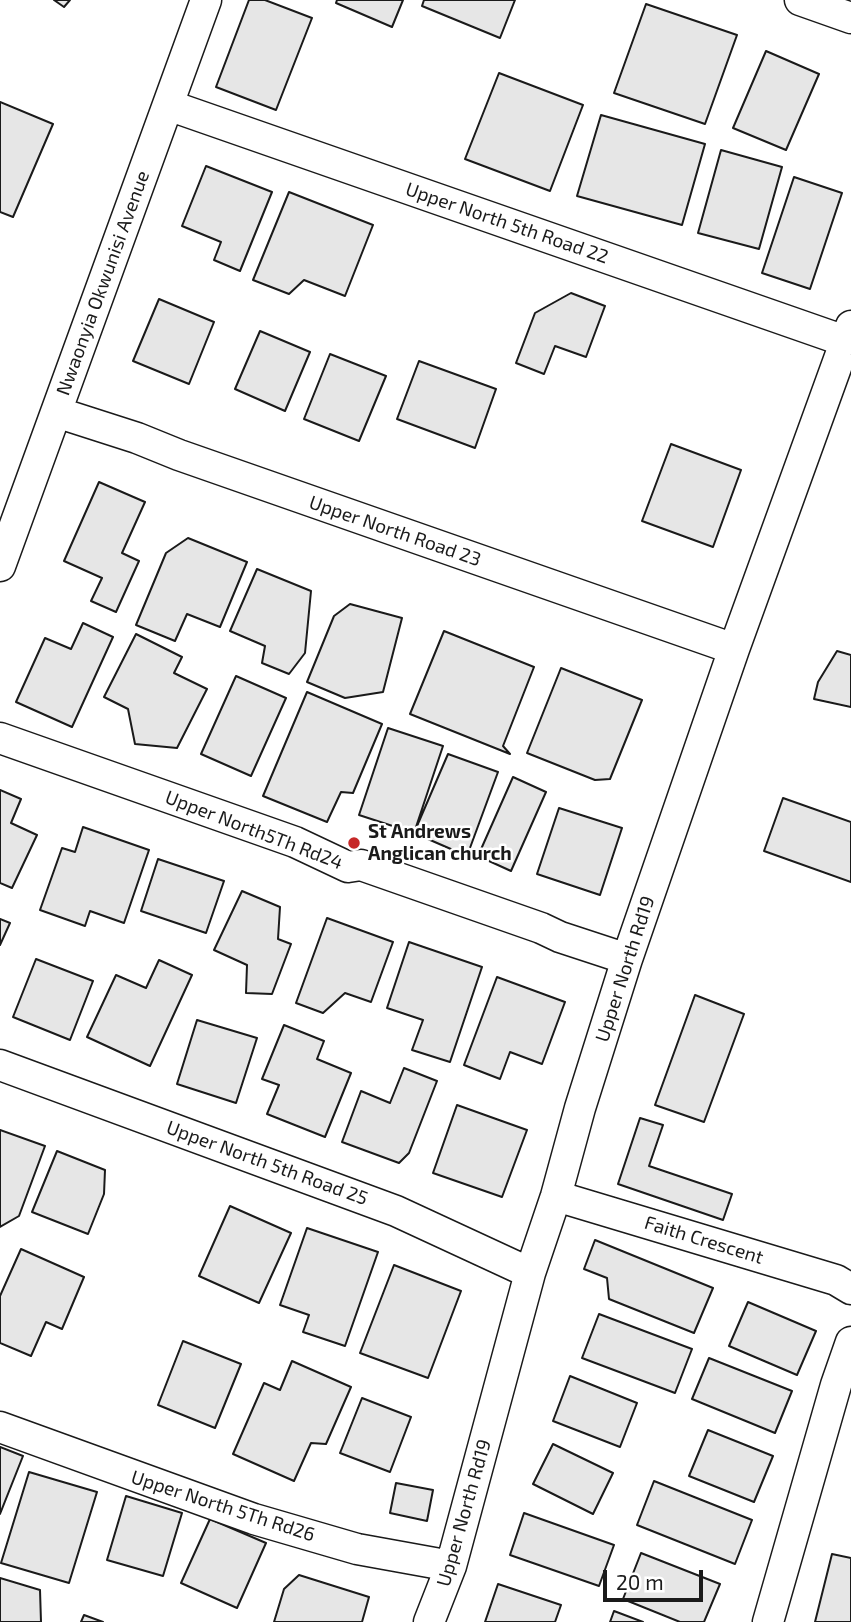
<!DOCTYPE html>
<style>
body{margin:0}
#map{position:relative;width:851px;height:1622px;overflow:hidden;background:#fff;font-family:"Exo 2",sans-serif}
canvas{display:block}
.scale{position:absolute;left:603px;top:1570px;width:100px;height:32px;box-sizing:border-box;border:4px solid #1a1a1a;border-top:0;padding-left:9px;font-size:21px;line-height:24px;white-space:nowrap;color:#1a1a1a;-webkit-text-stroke:5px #fff;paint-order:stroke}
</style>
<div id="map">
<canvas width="851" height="1622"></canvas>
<div class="scale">20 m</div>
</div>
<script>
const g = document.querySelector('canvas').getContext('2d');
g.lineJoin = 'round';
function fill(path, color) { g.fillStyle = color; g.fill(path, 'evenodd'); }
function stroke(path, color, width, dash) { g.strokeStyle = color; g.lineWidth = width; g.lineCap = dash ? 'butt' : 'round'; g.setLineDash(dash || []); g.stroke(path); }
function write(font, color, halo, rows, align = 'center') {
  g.font = font + ' "Exo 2",sans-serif'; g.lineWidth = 5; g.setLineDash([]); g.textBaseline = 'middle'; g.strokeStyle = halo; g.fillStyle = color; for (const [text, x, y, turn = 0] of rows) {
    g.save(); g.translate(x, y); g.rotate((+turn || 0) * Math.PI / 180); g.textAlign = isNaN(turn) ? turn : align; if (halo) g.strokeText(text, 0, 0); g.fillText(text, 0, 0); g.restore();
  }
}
const building = new Path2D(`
 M 54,0 L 70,0 L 64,7 Z
 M 249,0 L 265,0 L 312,18 L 276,110 L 216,87 Z
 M 337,0 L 403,0 L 392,27 L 336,3 Z
 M 424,0 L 515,0 L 500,38 L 422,6 Z
 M 646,4 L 737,35 L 705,124 L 614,93 Z
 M 766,51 L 819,74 L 786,150 L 733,128 Z
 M 499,73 L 583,105 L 550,191 L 465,159 Z
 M 0,102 L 53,124 L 13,217 L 0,212 Z
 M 601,115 L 705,144 L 682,225 L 577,196 Z
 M 721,150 L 782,167 L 759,249 L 698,233 Z
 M 206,166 L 272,192 L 240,271 L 214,260 L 221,242 L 182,226 Z
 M 794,177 L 842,193 L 810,289 L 762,273 Z
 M 289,192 L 373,225 L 345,296 L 304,280 L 289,294 L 253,280 Z
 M 571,293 L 605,306 L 586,357 L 555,346 L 544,374 L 516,363 L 535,313 Z
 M 159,299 L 214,322 L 189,384 L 133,361 Z
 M 260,331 L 310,352 L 285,411 L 235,389 Z
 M 330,354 L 386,376 L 359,441 L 304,419 Z
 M 419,361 L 496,389 L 475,448 L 397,419 Z
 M 671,444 L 741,470 L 713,547 L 642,521 Z
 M 99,482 L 145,502 L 122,553 L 139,561 L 116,612 L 91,601 L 102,578 L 64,561 Z
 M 188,538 L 247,562 L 220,627 L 187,614 L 175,641 L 136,625 L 166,553 Z
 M 257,569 L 311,591 L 305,653 L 289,674 L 262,663 L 265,646 L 230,631 Z
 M 350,604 L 402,618 L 383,692 L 345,698 L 307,682 L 334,616 Z
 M 83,623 L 113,637 L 72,727 L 16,702 L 45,638 L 71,649 Z
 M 444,631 L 534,667 L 503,746 L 510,754 L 410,714 Z
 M 136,634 L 182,657 L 174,673 L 207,689 L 177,748 L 135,744 L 128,709 L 104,697 Z
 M 837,651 L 851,655 L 851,707 L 814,699 L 818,682 Z
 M 561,668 L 642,700 L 610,779 L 595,780 L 527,753 Z
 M 236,676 L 286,698 L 251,776 L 201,754 Z
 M 307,692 L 382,724 L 353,793 L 341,792 L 327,822 L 263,796 Z
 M 388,728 L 443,746 L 414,833 L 359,815 Z
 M 448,754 L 498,772 L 467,856 L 414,833 Z
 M 513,777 L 546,792 L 511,871 L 478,856 Z
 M 0,790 L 21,799 L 11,823 L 37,835 L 12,888 L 0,883 Z
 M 783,798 L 851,822 L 851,882 L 764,851 Z
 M 559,808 L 622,828 L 600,895 L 537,874 Z
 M 83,827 L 149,850 L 124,923 L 90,911 L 85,926 L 40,910 L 62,848 L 75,852 Z
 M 158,859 L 224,881 L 206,933 L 141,911 Z
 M 242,891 L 280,907 L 278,939 L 291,944 L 272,994 L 246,993 L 247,965 L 214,950 Z
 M 327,918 L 393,942 L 371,1002 L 345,993 L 323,1013 L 296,1003 Z
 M 0,919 L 10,923 L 0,945 Z
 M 409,942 L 482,967 L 450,1062 L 412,1050 L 423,1020 L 387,1008 Z
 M 36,959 L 93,981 L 70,1040 L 13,1017 Z
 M 159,960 L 192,975 L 150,1066 L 87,1037 L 116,975 L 146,988 Z
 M 497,977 L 565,1002 L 542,1064 L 510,1052 L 500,1079 L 464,1065 Z
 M 695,995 L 744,1014 L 704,1122 L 655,1105 Z
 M 197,1020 L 257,1038 L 236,1103 L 177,1084 Z
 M 284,1025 L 324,1041 L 317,1059 L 351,1073 L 325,1137 L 267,1114 L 279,1085 L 262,1079 Z
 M 404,1068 L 437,1081 L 409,1153 L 399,1163 L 342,1142 L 361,1091 L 390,1103 Z
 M 457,1105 L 527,1130 L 502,1197 L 433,1173 Z
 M 640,1118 L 663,1125 L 649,1166 L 732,1194 L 723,1220 L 618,1184 Z
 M 0,1130 L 45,1146 L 19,1216 L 0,1227 Z
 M 57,1151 L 105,1170 L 104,1194 L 88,1234 L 32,1212 Z
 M 230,1206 L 291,1233 L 259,1303 L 199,1276 Z
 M 307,1228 L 378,1252 L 345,1346 L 303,1332 L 309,1315 L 280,1305 Z
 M 595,1240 L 713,1288 L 694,1333 L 609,1299 L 607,1278 L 584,1269 Z
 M 21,1249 L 84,1277 L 62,1329 L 46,1322 L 31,1356 L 0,1343 L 0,1296 Z
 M 394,1265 L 461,1291 L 428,1378 L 360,1353 Z
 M 748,1302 L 816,1331 L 797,1375 L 729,1346 Z
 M 599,1314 L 692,1349 L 675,1393 L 582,1358 Z
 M 183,1341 L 241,1364 L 215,1428 L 158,1405 Z
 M 709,1358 L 792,1391 L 775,1433 L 692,1399 Z
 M 292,1361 L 351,1387 L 326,1444 L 311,1443 L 294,1481 L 233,1454 L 264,1383 L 280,1390 Z
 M 570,1376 L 637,1403 L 620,1447 L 553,1421 Z
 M 362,1398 L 411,1417 L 390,1472 L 340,1453 Z
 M 708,1430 L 773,1456 L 754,1502 L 689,1476 Z
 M 553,1444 L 613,1473 L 593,1514 L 533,1484 Z
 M 0,1447 L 23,1456 L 0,1514 Z
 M 29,1472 L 97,1492 L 69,1583 L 1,1563 Z
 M 654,1481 L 752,1520 L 735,1564 L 637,1525 Z
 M 396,1483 L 433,1490 L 427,1521 L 390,1513 Z
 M 126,1496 L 182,1513 L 163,1576 L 107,1560 Z
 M 524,1513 L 614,1545 L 599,1586 L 510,1555 Z
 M 210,1519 L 266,1543 L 237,1608 L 181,1583 Z
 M 641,1553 L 720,1584 L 704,1622 L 680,1622 L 623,1599 Z
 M 832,1554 L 851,1558 L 851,1622 L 815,1622 Z
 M 299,1575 L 369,1597 L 362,1622 L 274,1622 L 284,1589 Z
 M 0,1578 L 40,1590 L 41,1622 L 0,1622 Z
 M 498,1584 L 561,1605 L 555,1622 L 485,1622 Z
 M 614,1611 L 643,1622 L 610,1622 Z
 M 84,1615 L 103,1622 L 81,1622 Z`);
fill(building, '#e6e6e6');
stroke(building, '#1a1a1a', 2);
const minor = new Path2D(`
 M 800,0 L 851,18
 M 168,105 L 845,341
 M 56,412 L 137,438 L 179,455 L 734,649
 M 0,566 L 206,0
 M 0,738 L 295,842 L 348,867 L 361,865 L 541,928 L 560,937 L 627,959
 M 0,1065 L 396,1211 L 530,1273
 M 556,1196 L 836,1280 L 851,1289
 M 0,1427 L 254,1519 L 357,1549 L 451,1566
 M 429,1622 L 451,1566 L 530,1273 L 556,1196 L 580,1108 L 627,959 L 734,649 L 851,326
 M 768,1622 L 836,1385 L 851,1342`);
stroke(minor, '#1a1a1a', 33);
stroke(minor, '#fff', 30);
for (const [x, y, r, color] of [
 [354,843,7,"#c62828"]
]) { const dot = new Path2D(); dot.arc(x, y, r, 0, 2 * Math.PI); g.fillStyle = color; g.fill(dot); stroke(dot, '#fff', 2.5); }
write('19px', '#1a1a1a', '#fff', [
 ["Upper North 5th Road 22",507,223,19],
 ["Nwaonyia Okwunisi Avenue",103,283,-70],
 ["Upper North Road 23",395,531,19],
 ["Upper North5Th Rd24",254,830,21],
 ["Upper North Rd19",625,969,-72],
 ["Upper North 5th Road 25",267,1163,20],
 ["Faith Crescent",704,1240,17],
 ["Upper North 5Th Rd26",223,1506,18],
 ["Upper North Rd19",464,1513,-74]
]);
write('bold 19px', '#1a1a1a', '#fff', [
 ["St Andrews",368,832],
 ["Anglican church",368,854]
], 'left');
</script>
